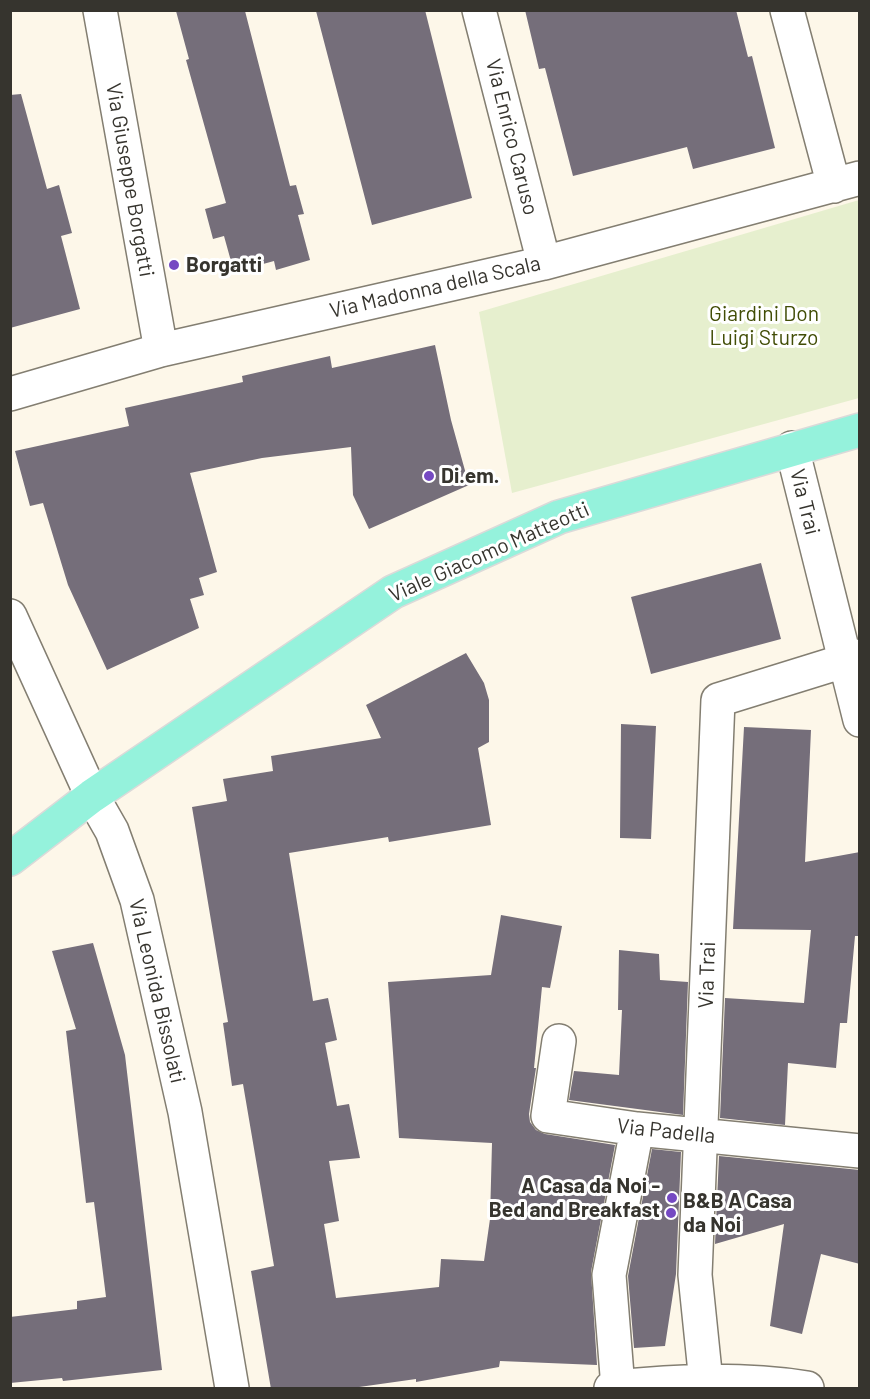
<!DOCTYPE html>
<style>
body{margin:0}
#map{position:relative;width:870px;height:1399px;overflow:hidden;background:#fdf7e9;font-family:Barlow,sans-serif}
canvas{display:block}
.frame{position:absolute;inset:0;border:12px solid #36342e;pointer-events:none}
</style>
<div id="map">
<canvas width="870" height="1399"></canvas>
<div class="frame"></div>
</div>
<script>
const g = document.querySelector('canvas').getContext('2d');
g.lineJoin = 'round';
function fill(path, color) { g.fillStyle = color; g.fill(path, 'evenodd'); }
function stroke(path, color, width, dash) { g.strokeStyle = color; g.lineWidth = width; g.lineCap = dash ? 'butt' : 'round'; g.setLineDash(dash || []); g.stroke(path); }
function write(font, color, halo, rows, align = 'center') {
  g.font = font + ' Barlow,sans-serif'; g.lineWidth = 6; g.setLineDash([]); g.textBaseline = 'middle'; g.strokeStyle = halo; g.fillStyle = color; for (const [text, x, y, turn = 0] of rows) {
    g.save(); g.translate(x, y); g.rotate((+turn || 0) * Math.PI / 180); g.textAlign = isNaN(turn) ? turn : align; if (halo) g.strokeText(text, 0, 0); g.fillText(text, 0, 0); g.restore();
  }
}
fill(new Path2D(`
 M 859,200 L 859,398 L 512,493 L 479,312 Z`), '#e6efce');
fill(new Path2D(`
 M 425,10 L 472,198 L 372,225 L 316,11 Z
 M 525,10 L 736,10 L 748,57 L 752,56 L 775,148 L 693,169 L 687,147 L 573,176 L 545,68 L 539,69 Z
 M 176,11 L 245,11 L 290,186 L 296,185 L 304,214 L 298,215 L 310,260 L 276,270 L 274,261 L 234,272 L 224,236 L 213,239 L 205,209 L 226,203 L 186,60 L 189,59 Z
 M 21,94 L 47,189 L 59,185 L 72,233 L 61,236 L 80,309 L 10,328 L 10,95 Z
 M 435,345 L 451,420 L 469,485 L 369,529 L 353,495 L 351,447 L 262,458 L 190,473 L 217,572 L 199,578 L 204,595 L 190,599 L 199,628 L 107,670 L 68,585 L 43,503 L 30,506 L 15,451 L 129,426 L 125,408 L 243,382 L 242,376 L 330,356 L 332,368 Z
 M 761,563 L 781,639 L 651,674 L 631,597 Z
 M 466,653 L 484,683 L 489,700 L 489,742 L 478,748 L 491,825 L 389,842 L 388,837 L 289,853 L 313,1001 L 328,998 L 337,1040 L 325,1043 L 337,1106 L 349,1104 L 360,1158 L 329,1161 L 339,1221 L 324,1224 L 336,1298 L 439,1287 L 441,1259 L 484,1261 L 490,1219 L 492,1143 L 399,1138 L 388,982 L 491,975 L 501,915 L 562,926 L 550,988 L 542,987 L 534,1068 L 536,1068 L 529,1114 L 530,1122 L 536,1130 L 545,1134 L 615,1145 L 591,1272 L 597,1365 L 500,1361 L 499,1367 L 416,1382 L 416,1379 L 345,1389 L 271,1389 L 251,1271 L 274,1266 L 243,1084 L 232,1086 L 223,1023 L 228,1022 L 192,807 L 227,801 L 223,779 L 273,771 L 271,756 L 381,738 L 366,705 Z
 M 621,724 L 656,726 L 651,839 L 620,838 Z
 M 744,727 L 811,730 L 805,862 L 860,852 L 860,936 L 855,936 L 847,1023 L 840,1023 L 836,1068 L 788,1063 L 785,1125 L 720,1118 L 725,998 L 804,1003 L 811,930 L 733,929 Z
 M 93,943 L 125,1055 L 162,1370 L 63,1381 L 62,1378 L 10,1383 L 10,1317 L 77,1309 L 77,1301 L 106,1297 L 94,1202 L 86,1203 L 66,1031 L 76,1029 L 52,951 Z
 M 619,950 L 659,954 L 660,980 L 688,982 L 683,1115 L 569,1100 L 574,1071 L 619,1075 L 622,1010 L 618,1010 Z
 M 652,1149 L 681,1152 L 676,1274 L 665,1346 L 634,1348 L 628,1276 Z
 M 719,1156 L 860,1170 L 860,1264 L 821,1254 L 802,1334 L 770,1326 L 784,1224 L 715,1244 Z`), '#756e7a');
const minor = new Path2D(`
 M 100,10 L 161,350
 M 479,10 L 544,263
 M 787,10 L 834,186
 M 10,394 L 161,350 L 544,263 L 860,178
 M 792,448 L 860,720
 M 10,616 L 92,796 L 112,831 L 137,900 L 185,1112 L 232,1388
 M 559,1041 L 548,1116 L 637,1129 L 860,1151
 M 706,1382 L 695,1275 L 718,700 L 860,656
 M 611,1388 C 677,1380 742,1378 807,1388
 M 618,1388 L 609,1275 L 637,1129`);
const major = new Path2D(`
 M 10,859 L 92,796 L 393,592 L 559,517 L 860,430`);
stroke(minor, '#837e71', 36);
stroke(major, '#dbdad9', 36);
stroke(minor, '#fff', 33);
stroke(major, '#95f2dc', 33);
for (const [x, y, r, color] of [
 [174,265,6,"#7549c2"],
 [429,476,6,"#7549c2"],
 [672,1198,6,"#7549c2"],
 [671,1213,6,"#7549c2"]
]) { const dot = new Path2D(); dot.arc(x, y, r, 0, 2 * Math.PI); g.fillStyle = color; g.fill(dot); stroke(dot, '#fff', 2); }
write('21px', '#36342e', '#fff', [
 ["Via Enrico Caruso",512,137,76],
 ["Via Giuseppe Borgatti",130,180,80],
 ["Via Madonna della Scala",435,287,-13],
 ["Via Trai",805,502,76],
 ["Viale Giacomo Matteotti",489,552,-24],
 ["Via Trai",707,975,-88],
 ["Via Leonida Bissolati",157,991,77],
 ["Via Padella",666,1131,6]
]);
write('bold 21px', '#36342e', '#fff', [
 ["Borgatti",186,265],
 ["Di.em.",441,476],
 ["A Casa da Noi -",660,1186,"right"],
 ["Bed and Breakfast",660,1210,"right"],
 ["B&B A Casa",683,1201],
 ["da Noi",683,1225]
], 'left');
write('21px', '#414d06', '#fff', [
 ["Giardini Don",764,314],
 ["Luigi Sturzo",764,338]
]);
</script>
